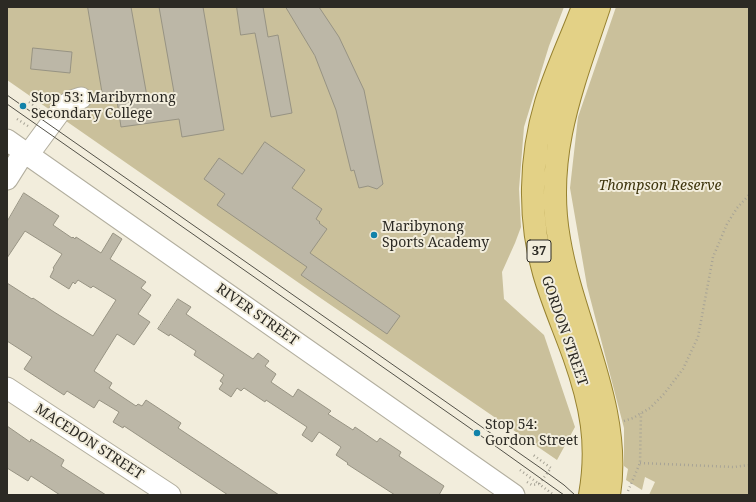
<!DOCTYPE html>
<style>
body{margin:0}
#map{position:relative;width:756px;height:502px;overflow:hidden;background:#f2eddc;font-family:"Noto Serif",serif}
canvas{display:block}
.frame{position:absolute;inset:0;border:8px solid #2c2a24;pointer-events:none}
</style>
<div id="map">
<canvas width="756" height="502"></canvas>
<div class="frame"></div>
</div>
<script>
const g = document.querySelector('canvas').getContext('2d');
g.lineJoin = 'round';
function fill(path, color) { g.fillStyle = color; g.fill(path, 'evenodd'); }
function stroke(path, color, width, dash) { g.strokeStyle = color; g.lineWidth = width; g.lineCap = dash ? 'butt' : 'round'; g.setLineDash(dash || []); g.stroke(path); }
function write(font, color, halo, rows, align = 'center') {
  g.font = font + ' "Noto Serif",serif'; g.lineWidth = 4; g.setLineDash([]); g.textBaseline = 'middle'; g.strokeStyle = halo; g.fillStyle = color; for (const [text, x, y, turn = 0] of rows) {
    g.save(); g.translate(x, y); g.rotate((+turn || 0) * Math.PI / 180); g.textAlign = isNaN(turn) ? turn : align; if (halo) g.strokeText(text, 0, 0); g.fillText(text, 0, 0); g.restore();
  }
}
fill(new Path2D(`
 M 7,7 L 564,7 L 549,46 L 524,127 L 519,189 L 521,227 L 515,243 L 502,272 L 504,299 L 544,335 L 575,427 L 557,460 L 322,299 L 7,80 Z
 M 616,7 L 749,7 L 749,495 L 649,495 L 655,482 L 645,477 L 642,490 L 626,480 L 628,469 L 624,466 L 624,428 L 587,286 L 570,188 L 578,117 Z`), '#cac09b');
const building = new Path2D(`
 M 88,7 L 131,7 L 148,102 L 175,98 L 159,7 L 203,7 L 224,130 L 182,137 L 179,119 L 121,127 L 116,94 L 103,96 Z
 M 237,7 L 263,7 L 268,37 L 278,35 L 292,113 L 271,117 L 255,33 L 241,35 Z
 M 286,7 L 319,7 L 339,37 L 364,90 L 383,184 L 377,189 L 368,186 L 359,188 L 354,170 L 351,171 L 336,110 L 315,56 Z
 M 33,48 L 72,52 L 70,73 L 31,69 Z
 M 265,142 L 305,170 L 292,188 L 322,209 L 316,219 L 320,222 L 319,223 L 327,229 L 310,253 L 400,316 L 387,334 L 301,275 L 307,267 L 217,205 L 225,194 L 204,179 L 219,158 L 242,174 Z
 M 24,193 L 59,216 L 53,225 L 72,238 L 73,237 L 75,239 L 76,237 L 101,253 L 113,233 L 122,239 L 110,259 L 146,282 L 141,288 L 151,295 L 138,314 L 150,322 L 134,345 L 117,334 L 94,371 L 112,383 L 109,388 L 136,406 L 138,404 L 142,406 L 146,400 L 181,423 L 178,428 L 279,495 L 228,495 L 124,426 L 123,428 L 113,422 L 119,412 L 99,400 L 94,408 L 67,391 L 64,395 L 24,369 L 32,357 L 7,341 L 7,283 L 32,299 L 33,298 L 54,312 L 93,336 L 116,300 L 93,286 L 91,288 L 78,280 L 75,284 L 73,282 L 69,289 L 50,277 L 54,269 L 53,268 L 62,254 L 25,231 L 7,258 L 7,222 Z
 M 178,299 L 191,307 L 186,314 L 238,349 L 253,359 L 258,353 L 269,361 L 265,366 L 276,374 L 271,382 L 293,397 L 298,389 L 331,411 L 328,414 L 353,430 L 355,427 L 377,442 L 380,438 L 401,452 L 399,456 L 444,486 L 439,495 L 395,495 L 347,464 L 348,463 L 336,455 L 341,447 L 319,432 L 312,442 L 302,435 L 307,427 L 266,400 L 265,402 L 244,388 L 241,391 L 237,388 L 231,397 L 219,389 L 223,383 L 220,381 L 224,375 L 194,355 L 196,351 L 170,334 L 169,336 L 158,329 Z
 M 7,426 L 30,442 L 31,439 L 64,460 L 61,466 L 106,495 L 60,495 L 31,476 L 28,481 L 7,468 Z`);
fill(building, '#bcb7a7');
stroke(building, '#979383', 1);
const minor = new Path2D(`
 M 7,140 L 514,495
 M 28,155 L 64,106 L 72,101 L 81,98
 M 7,179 L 24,152
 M 7,388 L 170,495`);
const major = new Path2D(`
 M 583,7 C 571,39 556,70 546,103 C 530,156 528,219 544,273 C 552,301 564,328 574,356 C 591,404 599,444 590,495
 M 599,7 C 573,85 544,155 559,239 C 573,323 623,409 609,495`);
stroke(minor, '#b2ae9e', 23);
stroke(major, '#978230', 24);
stroke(new Path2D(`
 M 29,102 L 40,110
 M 17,119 L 28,126
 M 624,421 L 633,418 L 650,408 L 664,394 L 683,369 L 698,337 L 713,257 L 727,224 L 737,208 L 749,195
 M 640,463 L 734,467 L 749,465
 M 520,470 L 539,484 L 551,468 L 532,454
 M 527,482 L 532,485 L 539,484 L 554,495
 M 628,491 L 640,463 L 641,413`), '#a7a396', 2.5, [1, 3]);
stroke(minor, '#fff', 21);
stroke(major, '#e3d186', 22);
stroke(new Path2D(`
 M 7,95 L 542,469 L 564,485 L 575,495
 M 7,104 L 477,433 L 564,495`), '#535148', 1);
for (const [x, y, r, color] of [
 [23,106,4,"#1182a9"],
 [374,235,4,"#1182a9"],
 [477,433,4,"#1182a9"]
]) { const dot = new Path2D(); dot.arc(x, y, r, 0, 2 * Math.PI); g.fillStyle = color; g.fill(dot); stroke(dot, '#f2eddc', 1.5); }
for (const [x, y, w] of [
 [539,251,24]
]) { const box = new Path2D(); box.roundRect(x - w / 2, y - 11, w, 22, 3); g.fillStyle = '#f2eddc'; g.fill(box); stroke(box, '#2c2a24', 1); }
write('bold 13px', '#2c2a24', null, [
 ["37",539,251]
]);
write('14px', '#2c2a24', '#f2eddc', [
 ["Stop 53: Maribyrnong",31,98],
 ["Secondary College",31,114],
 ["Maribynong",382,227],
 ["Sports Academy",382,243],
 ["Stop 54:",485,425],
 ["Gordon Street",485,441]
], 'left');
write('italic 14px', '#3d340c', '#f2eddc', [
 ["Thompson Reserve",660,186]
]);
write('14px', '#2c2a24', '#f2eddc', [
 ["RIVER STREET",257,315,35],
 ["GORDON STREET",564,331,71],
 ["MACEDON STREET",89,442,33]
]);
</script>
